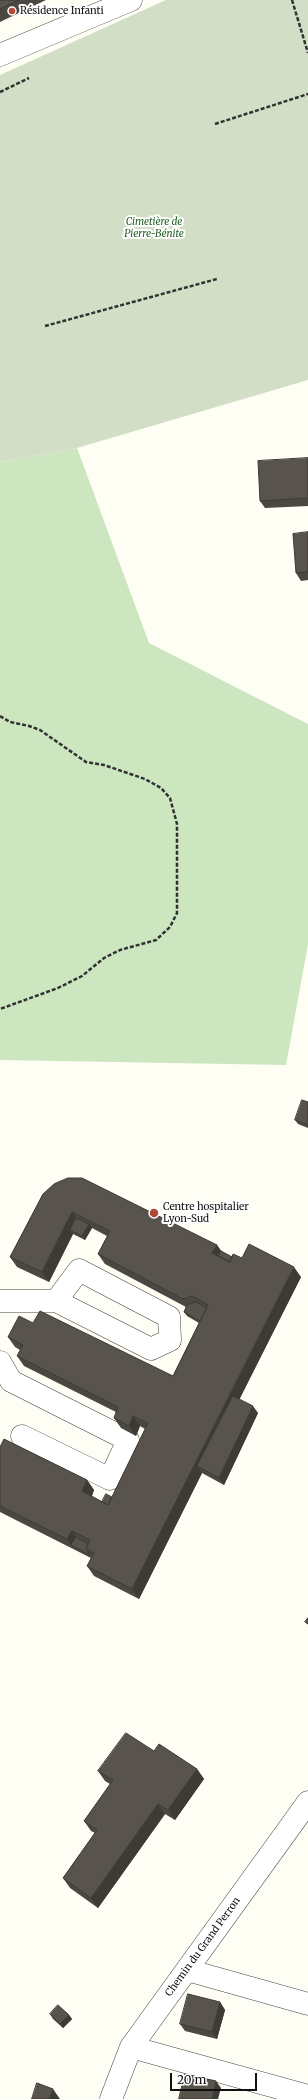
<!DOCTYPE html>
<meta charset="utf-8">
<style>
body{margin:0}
#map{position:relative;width:308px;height:2099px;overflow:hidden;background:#fefef4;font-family:Merriweather,serif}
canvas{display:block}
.scale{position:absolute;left:170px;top:2073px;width:87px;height:18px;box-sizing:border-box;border:2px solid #101010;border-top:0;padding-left:5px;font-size:12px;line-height:14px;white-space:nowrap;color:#101010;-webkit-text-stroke:3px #fff;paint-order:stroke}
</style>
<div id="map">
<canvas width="308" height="2099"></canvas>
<div class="scale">20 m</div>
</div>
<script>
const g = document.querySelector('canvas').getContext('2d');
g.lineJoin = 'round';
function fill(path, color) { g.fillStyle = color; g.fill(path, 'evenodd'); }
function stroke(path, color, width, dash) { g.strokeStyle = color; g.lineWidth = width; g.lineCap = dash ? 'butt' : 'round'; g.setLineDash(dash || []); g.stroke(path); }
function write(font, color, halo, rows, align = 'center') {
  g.font = font + ' Merriweather,serif'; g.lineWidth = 4; g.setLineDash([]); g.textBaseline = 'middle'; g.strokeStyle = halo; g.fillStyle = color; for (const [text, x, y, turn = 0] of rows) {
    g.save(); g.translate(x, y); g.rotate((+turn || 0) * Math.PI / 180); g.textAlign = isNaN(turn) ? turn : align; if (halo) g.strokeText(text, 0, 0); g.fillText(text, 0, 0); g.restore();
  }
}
fill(new Path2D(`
 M 77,448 L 149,643 L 308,724 L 308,944 L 286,1065 L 0,1060 L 0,462 Z`), '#cce6c0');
fill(new Path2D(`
 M 166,0 L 308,0 L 308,380 L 77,448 L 0,462 L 0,75 Z`), '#d2dfc6');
const minor = new Path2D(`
 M 0,55 L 131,0
 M 0,1301 L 56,1301 L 151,1349 L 170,1340 L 169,1317 L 79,1270 L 56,1301
 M 0,1362 L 11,1381 L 128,1440 L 110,1479 L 22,1436
 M 187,1970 L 308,2004
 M 131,2047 L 308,2096
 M 111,2099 L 131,2047 L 308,1802`);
stroke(minor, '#434343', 23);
stroke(new Path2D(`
 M 292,0 L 308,53
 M 0,92 L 29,78
 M 215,124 L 308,94
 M 45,326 L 217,279
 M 0,716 L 10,722 L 29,726 L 40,730 L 86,762 L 104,765 L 145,779 L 161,788 L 170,798 L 177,824 L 177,913 L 170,927 L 156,940 L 120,950 L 104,958 L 82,976 L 58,988 L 0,1009`), '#323232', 2.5, [4, 2]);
stroke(minor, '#fff', 22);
fill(new Path2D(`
 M 0,0 L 46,0 L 0,22 Z
 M 308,458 L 308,506 L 265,508 L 260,501 Z
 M 308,532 L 308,580 L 301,581 L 296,573 Z
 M 308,1102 L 308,1128 L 298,1124 L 295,1120 Z
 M 43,1194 L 217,1245 L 221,1251 L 232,1257 L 242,1258 L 301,1277 L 239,1399 L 258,1413 L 224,1485 L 202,1473 L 139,1599 L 94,1576 L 87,1566 L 91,1558 L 0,1512 L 0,1447 L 87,1480 L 94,1490 L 92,1496 L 102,1502 L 112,1497 L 145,1429 L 140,1426 L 136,1436 L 121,1428 L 114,1418 L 116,1412 L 24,1366 L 17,1356 L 20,1350 L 15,1347 L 8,1337 L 33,1323 L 173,1376 L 199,1323 L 187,1316 L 184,1312 L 186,1307 L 105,1264 L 98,1254 L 107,1236 L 92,1228 L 85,1240 L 73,1234 L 49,1282 L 17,1267 L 10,1257 Z
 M 154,1751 L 197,1769 L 204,1779 L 175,1820 L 165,1814 L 98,1908 L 70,1888 L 63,1878 L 95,1833 L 91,1831 L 84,1821 L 110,1784 L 105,1781 L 98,1771 Z
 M 220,2002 L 225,2010 L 217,2039 L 185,2031 L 180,2024 Z
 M 50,2014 L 69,2015 L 72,2019 L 63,2028 L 53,2019 Z`), '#4c4742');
fill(new Path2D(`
 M 72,1212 L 79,1222 L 70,1230 L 73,1234 L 49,1282 L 42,1272 Z
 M 89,1224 L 92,1228 L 85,1240 L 82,1236 Z
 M 217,1245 L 224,1255 L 221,1261 L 212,1253 Z
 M 294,1267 L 301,1277 L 204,1470 L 197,1466 L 202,1473 L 139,1599 L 132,1589 Z
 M 253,1406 L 258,1413 L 224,1485 L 219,1478 Z
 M 133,1416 L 140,1426 L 136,1436 L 129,1426 Z
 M 87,1480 L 94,1490 L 90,1501 L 82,1491 Z
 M 72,1531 L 79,1541 L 71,1545 L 74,1549 L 67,1539 Z
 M 197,1769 L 204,1779 L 175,1820 L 168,1810 Z
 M 158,1804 L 165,1814 L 98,1908 L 91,1898 Z
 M 220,2002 L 225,2010 L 217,2039 L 212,2032 Z
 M 69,2015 L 72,2019 L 63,2028 L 60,2024 Z
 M 216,2081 L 221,2088 L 218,2099 L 212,2099 Z
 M 53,2089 L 60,2099 L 49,2099 Z`), '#3e3a36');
const building = new Path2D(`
 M 0,0 L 19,0 L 0,9 Z
 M 308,458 L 308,498 L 260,501 L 258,461 Z
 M 308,532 L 308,572 L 296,573 L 293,534 Z
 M 302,1100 L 308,1102 L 308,1125 L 295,1120 Z
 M 68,1178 L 82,1178 L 217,1245 L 212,1253 L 230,1262 L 233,1254 L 242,1258 L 249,1244 L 294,1267 L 132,1589 L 87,1566 L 94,1553 L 86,1549 L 90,1540 L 72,1531 L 67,1539 L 0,1506 L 0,1447 L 4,1439 L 87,1480 L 82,1491 L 108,1505 L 148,1423 L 133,1416 L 129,1426 L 114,1418 L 118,1407 L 17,1356 L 23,1345 L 8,1337 L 19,1316 L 33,1323 L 40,1311 L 173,1376 L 208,1305 L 192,1296 L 183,1299 L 98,1254 L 110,1231 L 72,1212 L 42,1272 L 10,1257 L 43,1194 L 54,1184 Z
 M 76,1218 L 89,1224 L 82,1236 L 70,1230 Z
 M 221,1251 L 232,1257 L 230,1262 L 218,1256 Z
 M 196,1302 L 207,1308 L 200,1321 L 184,1312 L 187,1305 Z
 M 233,1396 L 253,1406 L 219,1478 L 197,1466 Z
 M 106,1494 L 112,1497 L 108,1505 L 102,1502 Z
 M 76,1537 L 88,1544 L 86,1549 L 90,1555 L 71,1545 Z
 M 308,1618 L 308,1624 L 305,1622 Z
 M 126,1733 L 154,1751 L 159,1744 L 197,1769 L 168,1810 L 158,1804 L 91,1898 L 63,1878 L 97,1830 L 84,1821 L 113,1780 L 98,1771 Z
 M 188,1994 L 220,2002 L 212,2032 L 180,2024 Z
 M 58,2005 L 69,2015 L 60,2024 L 50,2014 Z
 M 185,2074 L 216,2081 L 212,2099 L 179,2099 Z
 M 37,2083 L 53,2089 L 49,2099 L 32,2099 Z`);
fill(building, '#58534d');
stroke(building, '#3e3a36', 1);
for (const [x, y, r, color] of [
 [12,11,4,"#b24a36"],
 [154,1213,5,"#b24a36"]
]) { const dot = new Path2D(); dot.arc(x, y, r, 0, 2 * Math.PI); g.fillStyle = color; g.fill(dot); stroke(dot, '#fff', 1.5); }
write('10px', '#101010', '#fff', [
 ["Résidence Infanti",20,11],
 ["Centre hospitalier",163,1207],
 ["Lyon-Sud",163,1219]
], 'left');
write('italic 10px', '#266226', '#fff', [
 ["Cimetière de",154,222],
 ["Pierre-Bénite",154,234]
]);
write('10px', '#101010', '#fff', [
 ["Chemin du Grand Perron",203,1947,-54]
]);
</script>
